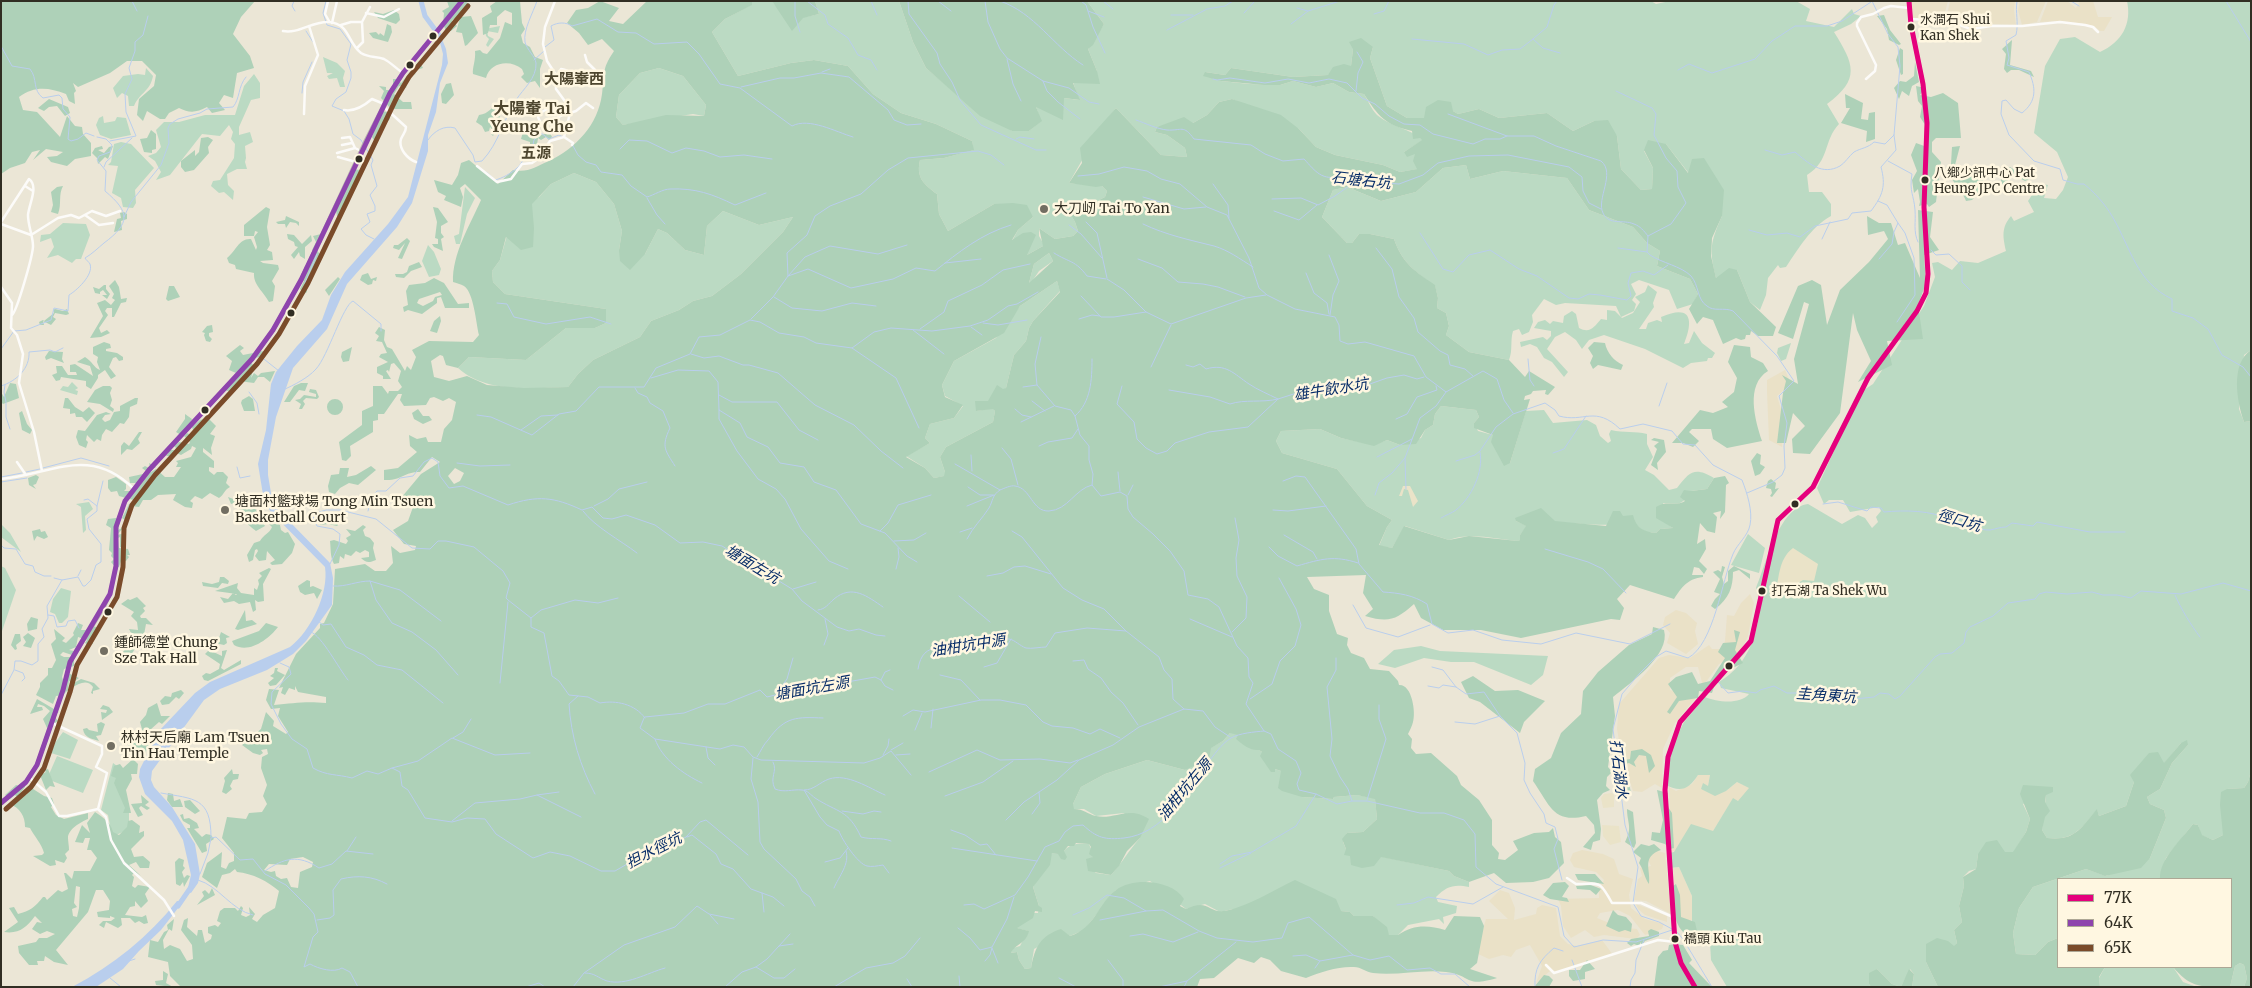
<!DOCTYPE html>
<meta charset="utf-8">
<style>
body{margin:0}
#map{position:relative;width:2252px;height:988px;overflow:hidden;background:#ebe6d6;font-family:Merriweather,serif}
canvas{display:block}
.frame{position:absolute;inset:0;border:2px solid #312e23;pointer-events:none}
.legend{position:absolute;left:2057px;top:878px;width:175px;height:90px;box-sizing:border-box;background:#fff7e1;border:1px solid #ada795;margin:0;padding:6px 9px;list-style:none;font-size:15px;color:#312e23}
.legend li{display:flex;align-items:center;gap:10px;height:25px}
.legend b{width:25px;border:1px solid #ada795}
</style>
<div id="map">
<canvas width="2252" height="988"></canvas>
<div class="frame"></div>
<ul class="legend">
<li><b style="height:6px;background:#e5007d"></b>77K</li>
<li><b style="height:6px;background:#8e44ad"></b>64K</li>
<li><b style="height:6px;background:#7a4b2a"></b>65K</li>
</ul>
</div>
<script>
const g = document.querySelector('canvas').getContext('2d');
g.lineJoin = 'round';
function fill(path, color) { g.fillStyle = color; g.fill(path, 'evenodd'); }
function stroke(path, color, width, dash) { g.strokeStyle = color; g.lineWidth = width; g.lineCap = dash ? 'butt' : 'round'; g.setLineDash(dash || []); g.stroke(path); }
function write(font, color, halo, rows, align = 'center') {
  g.font = font + ' Merriweather,"Noto Sans TC",serif'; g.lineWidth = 5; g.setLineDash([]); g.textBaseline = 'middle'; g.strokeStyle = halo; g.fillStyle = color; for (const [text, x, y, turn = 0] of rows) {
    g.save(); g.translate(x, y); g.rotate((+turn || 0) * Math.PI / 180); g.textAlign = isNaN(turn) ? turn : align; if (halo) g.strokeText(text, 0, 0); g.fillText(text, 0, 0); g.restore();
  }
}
fill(new Path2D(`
 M 1911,1 L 1948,1 L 1944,16 L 1939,19 L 1913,18 Z
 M 1950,1 L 2015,1 L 2014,10 L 2016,25 L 1991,24 L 1971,28 L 1943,20 L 1947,15 Z
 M 2020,1 L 2046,1 L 2037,22 L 2022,25 L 2018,10 Z
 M 2048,1 L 2067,1 L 2076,8 L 2080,1 L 2093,1 L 2098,17 L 2112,17 L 2104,31 L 2100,31 L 2094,26 L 2085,24 L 2060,21 L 2040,22 Z
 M 1785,370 L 1791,384 L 1777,396 L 1784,419 L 1782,447 L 1769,440 L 1767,392 L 1767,380 Z
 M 1750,594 L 1754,603 L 1748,636 L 1740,653 L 1719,664 L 1703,686 L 1698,667 L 1686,667 L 1670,678 L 1670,690 L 1680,693 L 1699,694 L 1675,723 L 1663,749 L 1662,788 L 1655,784 L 1642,792 L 1633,791 L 1622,759 L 1617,729 L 1619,704 L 1659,658 L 1669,655 L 1690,658 L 1709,645 L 1712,649 L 1721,649 L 1725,641 L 1727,615 L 1734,616 L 1741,603 Z
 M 1676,610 L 1686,613 L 1697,623 L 1695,631 L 1698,644 L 1686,654 L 1667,643 L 1670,633 L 1663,625 L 1665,617 Z
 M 1698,775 L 1710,775 L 1708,787 L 1701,789 L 1726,791 L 1737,782 L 1750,788 L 1743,799 L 1738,801 L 1733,799 L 1713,831 L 1672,852 L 1669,787 L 1676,791 L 1692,784 Z
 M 1582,850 L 1603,854 L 1614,859 L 1619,874 L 1633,879 L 1629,895 L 1631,908 L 1645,919 L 1664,924 L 1662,929 L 1645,935 L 1630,916 L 1618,910 L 1600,913 L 1597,918 L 1619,927 L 1637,929 L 1640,935 L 1636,939 L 1604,935 L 1594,937 L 1585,930 L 1571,938 L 1563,926 L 1561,906 L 1558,899 L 1599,898 L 1599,889 L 1604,880 L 1596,872 L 1574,867 L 1570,860 L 1573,853 Z
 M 1654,850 L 1665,853 L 1671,914 L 1646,901 L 1634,900 L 1638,879 L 1642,876 L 1640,868 L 1651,866 L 1648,860 Z
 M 1679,867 L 1692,896 L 1692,920 L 1677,922 L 1673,868 Z
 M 1500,890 L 1509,893 L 1515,908 L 1514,920 L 1536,914 L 1537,908 L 1542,905 L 1556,908 L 1560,936 L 1568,944 L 1577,946 L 1602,940 L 1613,955 L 1554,974 L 1550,971 L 1536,983 L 1542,966 L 1530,945 L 1516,950 L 1511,957 L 1503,955 L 1489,959 L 1476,953 L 1486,919 L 1508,919 L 1489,901 Z
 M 1636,904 L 1667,916 L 1667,922 L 1645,915 L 1638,909 Z`), '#eae1c7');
fill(new Path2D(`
 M 752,1 L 772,1 C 785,18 800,19 819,14 L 815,1 L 899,1 L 913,42 L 926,68 L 953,91 L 1012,131 L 1029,131 L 1041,121 L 1036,107 L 1064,98 L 1079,100 L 1073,82 L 1097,71 L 1088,49 L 1104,24 L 1087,1 L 1651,1 L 1656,4 L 1670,1 L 1796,1 L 1810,9 L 1806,21 L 1834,27 L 1852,9 L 1854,14 L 1861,16 L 1851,24 L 1834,32 C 1854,64 1861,79 1827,104 L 1839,124 C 1823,141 1830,161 1807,175 L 1809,192 L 1822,192 L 1831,204 L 1831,216 C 1810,228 1799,248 1786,267 L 1780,268 L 1778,265 L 1768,278 L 1766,295 L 1760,310 L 1750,302 L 1737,270 L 1716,278 C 1709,250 1710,243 1722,216 L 1666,144 L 1644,151 L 1653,168 L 1652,189 L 1641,190 L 1621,169 L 1617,136 L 1594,121 L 1573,131 L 1547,113 L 1499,118 L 1479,109 L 1458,114 L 1453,111 L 1425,118 L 1407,118 L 1387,106 L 1370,58 L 1373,47 L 1353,49 L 1351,66 L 1328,75 L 1293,77 L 1231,68 L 1225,75 L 1205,72 L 1221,81 L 1249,84 L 1280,85 L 1293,81 L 1316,87 L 1333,83 L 1349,92 L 1364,94 C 1368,100 1371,109 1377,115 C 1391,127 1409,128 1423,140 L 1404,152 L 1415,154 L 1418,169 L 1400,172 L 1383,165 L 1335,155 L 1316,147 L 1299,129 L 1232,99 L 1219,102 L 1207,115 L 1193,123 L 1157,127 L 1155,132 L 1167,135 L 1185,148 L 1187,157 L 1161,155 L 1116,108 L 1101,127 L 1069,183 L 1102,186 L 1107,191 L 1105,197 L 1099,200 L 1101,206 L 1095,215 L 1083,208 L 1068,210 L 1075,222 L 1078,231 L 1073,236 L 1055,239 L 1039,228 L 1039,236 L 1043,243 L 1043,246 L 1027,255 L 1026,254 L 1035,235 L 1012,241 L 1018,230 L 1033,217 L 994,204 L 948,231 L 939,214 L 937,194 C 923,184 916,177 920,160 L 944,158 L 973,150 L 972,141 L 936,124 L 901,113 L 873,94 L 848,66 L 814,60 L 791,63 L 738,76 L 712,32 L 725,19 L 751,5 Z
 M 2127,1 L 2251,1 L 2251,350 L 2244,355 L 2239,409 L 2244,422 L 2251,421 L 2251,771 L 2248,782 L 2244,788 L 2227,789 L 2223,835 L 2213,840 L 2201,835 L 2198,825 L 2193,824 L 2166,858 L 2160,879 L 2058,879 L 2058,938 L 2048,942 L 2035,955 L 2016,954 L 2013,933 L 2019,908 L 2033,887 L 2086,869 L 2106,876 L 2150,858 L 2166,818 L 2164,810 L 2150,804 L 2147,797 L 2160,789 L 2172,763 L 2188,745 L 2181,743 L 2164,764 L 2160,759 L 2134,782 L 2126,806 L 2099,816 L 2097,810 C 2080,829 2074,841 2047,838 L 2042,830 L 2046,795 L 2023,804 L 2030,819 L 2026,832 L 2014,852 L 1978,854 L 1976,869 L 1969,871 L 1963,877 L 1964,886 L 1959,906 L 1962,922 L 1954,930 L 1957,943 L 1954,947 L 1926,962 L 1938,987 L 1912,987 L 1914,974 L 1910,969 L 1901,987 L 1892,984 L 1877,969 L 1869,984 L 1871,987 L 1727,987 L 1711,960 L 1710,943 L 1698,942 L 1692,932 L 1692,896 L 1679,867 L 1670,868 L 1669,853 L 1674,852 L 1691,824 L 1713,831 L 1733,798 L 1738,801 L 1749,788 L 1737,782 L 1726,791 L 1715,796 L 1701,789 L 1703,783 L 1708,786 L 1710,775 L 1698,775 C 1689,789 1681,793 1666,785 L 1672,746 L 1684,722 L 1705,697 C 1717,702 1740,705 1749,694 L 1721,688 L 1719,682 C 1751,663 1757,632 1762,598 L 1756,588 C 1766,565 1778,508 1808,504 L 1842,524 L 1858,515 L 1865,518 L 1872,528 L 1878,522 L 1876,517 L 1881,511 L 1879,507 L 1850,512 L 1843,500 L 1829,500 L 1824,504 L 1817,488 L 1861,392 L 1873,384 L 1924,306 L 1935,277 L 1932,263 L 1938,262 L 1952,270 L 1960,261 L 1978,263 L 2006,251 C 2003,237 2001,228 2011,216 L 2014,221 L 2034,212 L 2028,201 L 2032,195 L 2026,189 L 2029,182 L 2048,185 L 2044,198 L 2056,199 L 2063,190 L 2068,177 L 2057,152 L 2034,133 L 2045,66 L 2060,39 L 2075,37 L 2100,52 C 2122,42 2132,24 2127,1 Z
 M 500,26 L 498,33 L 487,31 L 488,36 L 494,39 L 488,47 L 486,45 L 489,39 L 486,36 L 485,29 Z
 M 323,57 L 337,63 L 345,71 L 343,78 L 345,87 L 340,87 L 337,78 L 329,79 L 327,76 L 333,73 L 327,73 Z
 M 146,68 L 153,76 C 150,92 140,92 134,106 L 129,106 L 128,96 L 122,93 L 117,98 L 113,88 L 123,76 L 138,74 L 145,75 Z
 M 659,68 L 683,76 L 706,105 L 704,116 L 693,114 L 623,125 L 616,117 L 619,95 L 640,73 Z
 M 254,74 L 260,83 L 260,98 L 251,100 L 239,127 L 239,135 L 250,132 L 253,142 L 245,146 L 246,158 L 245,162 L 247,169 L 237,169 L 227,174 L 228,185 L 234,191 L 233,200 L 224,192 L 219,193 L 211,186 L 213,181 L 220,180 L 234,158 L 235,144 L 231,139 L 233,132 L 229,125 L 220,136 L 202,134 L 170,175 L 156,180 L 161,172 L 155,161 L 148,156 L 156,153 L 161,147 L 156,130 L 164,122 L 179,122 L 205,115 L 235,115 L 244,86 Z
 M 103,116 L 104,123 L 115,121 L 117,117 L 126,118 L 131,135 L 111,139 L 100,135 L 96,125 L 99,118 Z
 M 121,142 L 131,144 L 154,168 L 135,190 L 136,203 L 133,208 L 123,207 L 121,198 L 112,193 L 118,166 L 108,165 L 111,162 L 114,144 Z
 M 1466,165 L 1470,179 L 1503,171 L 1567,178 L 1589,210 L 1633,227 L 1647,243 L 1660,251 L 1657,266 L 1690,279 L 1698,294 L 1693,304 L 1677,309 L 1669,290 L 1639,280 L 1631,284 L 1636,294 L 1632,300 L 1636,304 L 1634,311 L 1621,317 L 1616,306 L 1565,303 L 1556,305 L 1544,299 L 1532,315 L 1533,322 L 1529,332 L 1522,335 L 1519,329 L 1513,331 C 1510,341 1513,350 1509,360 L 1469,352 L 1446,335 L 1449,326 L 1446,313 L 1437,308 L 1438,298 L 1435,286 C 1416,272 1402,263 1394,239 L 1370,234 L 1359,234 L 1352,243 L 1347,243 L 1322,217 L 1333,190 L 1347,187 L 1381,201 L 1416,192 L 1443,168 Z
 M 574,173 L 596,182 L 614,204 L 622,231 L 619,250 L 645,254 L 658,229 L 667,233 L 685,250 L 704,255 L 707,226 L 723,211 L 759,225 L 793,217 L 783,232 L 741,274 L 712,296 L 693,301 L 679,310 L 651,321 L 640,337 L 593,360 L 578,374 L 568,387 C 532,388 487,394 458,368 L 469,357 L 526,360 L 566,328 L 595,328 L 606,323 L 606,309 L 505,294 L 493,282 L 492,271 L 500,260 L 515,207 L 539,197 L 551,184 Z
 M 465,187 L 475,198 L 467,214 L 460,244 L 456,244 L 454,236 L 459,234 Z
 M 63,223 L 86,224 L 90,235 L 81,259 L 76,259 L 72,263 L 58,255 L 47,258 L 54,247 L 51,238 L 40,242 L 41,235 L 50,234 Z
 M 428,245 L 434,252 L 441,269 L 439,275 L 429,277 L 422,261 Z
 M 1049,253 L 1053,261 L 1039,271 L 1031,283 L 1029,283 L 1034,264 Z
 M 1057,281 L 1060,291 L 1033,321 L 1029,328 L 1026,341 L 1014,355 L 1006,388 L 976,411 L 993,408 L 995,411 L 993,422 L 946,447 L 940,457 L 945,472 L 945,476 L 934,478 L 925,468 L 906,456 L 930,443 L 925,438 L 930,424 L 954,418 L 963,406 L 945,396 L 942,385 L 954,361 L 996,338 L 1020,306 Z
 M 1648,285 L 1657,292 L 1653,303 L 1654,307 L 1639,329 L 1646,329 L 1648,323 L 1657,320 L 1662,322 L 1661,317 C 1691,304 1694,319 1684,344 L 1689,343 L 1694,331 L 1702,343 L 1715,353 L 1712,358 L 1708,358 L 1707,361 L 1691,363 L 1683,368 L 1645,349 L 1604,335 L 1589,340 L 1582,349 L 1576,340 L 1565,332 L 1555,337 L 1547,349 L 1568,372 L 1564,377 L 1552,362 L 1544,358 L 1537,347 L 1530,344 L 1521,347 L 1520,342 L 1543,337 L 1547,340 L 1551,336 L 1551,331 L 1534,328 L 1538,322 L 1545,320 L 1550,324 L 1553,321 L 1563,323 L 1564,316 L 1572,311 L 1576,314 L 1579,328 C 1590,334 1594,327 1601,319 L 1607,320 L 1607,310 L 1615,311 L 1622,318 L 1633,313 L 1640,302 L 1635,297 L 1645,292 Z
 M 1791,343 L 1786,359 L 1781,361 L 1777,353 L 1778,348 Z
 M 72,382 L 78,388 L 75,390 L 78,391 L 77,395 L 60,390 L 63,386 L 68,387 Z
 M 1441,406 L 1476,410 L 1479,417 L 1474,423 L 1478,431 L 1493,435 L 1510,463 L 1526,411 L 1544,410 L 1553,423 L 1587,420 L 1596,425 L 1600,436 L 1608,443 L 1611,441 L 1609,434 L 1611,430 C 1624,433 1635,431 1647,434 L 1647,444 L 1653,457 L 1645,470 L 1654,475 L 1669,490 L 1677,488 C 1690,471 1695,467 1714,478 L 1707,489 L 1691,491 C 1682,506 1679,504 1663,503 L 1666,523 L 1673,528 L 1660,529 L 1656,533 L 1645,532 L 1635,524 C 1595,527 1556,521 1516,521 L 1527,526 L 1520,535 L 1521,540 L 1518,541 C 1497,539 1469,532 1449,540 L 1405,526 L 1392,548 L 1379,546 L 1387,527 L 1392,520 L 1367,506 L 1337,469 L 1282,453 L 1276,441 L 1281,431 L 1320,429 L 1341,438 L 1374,445 L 1387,440 L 1400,445 L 1421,438 L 1425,430 L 1433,425 L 1435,414 Z
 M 89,502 L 93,509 L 85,516 L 86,530 L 83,533 L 81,507 L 76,504 Z
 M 1,524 L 10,533 L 21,552 L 1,537 Z
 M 1748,534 L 1765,548 L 1759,573 L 1731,565 Z
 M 1,566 L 5,568 L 16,590 L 1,634 Z
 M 61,588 L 71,591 L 68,617 L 62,623 L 59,623 L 55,614 L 50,612 L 53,599 Z
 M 1421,646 L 1440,651 L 1548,656 L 1543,675 L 1531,685 L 1474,662 L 1451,662 L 1424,658 L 1395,668 L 1378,664 L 1394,650 Z
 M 63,732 L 78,740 L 70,759 L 51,753 L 55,743 Z
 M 1234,732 L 1262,752 L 1275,769 L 1281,771 L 1302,797 L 1333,799 L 1334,797 L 1357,795 L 1375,798 L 1377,819 L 1363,832 L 1347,833 L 1343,842 L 1346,849 L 1449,871 L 1454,876 L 1469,882 L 1469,887 C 1454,884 1447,886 1436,897 L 1438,902 L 1457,906 L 1456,913 L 1443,917 L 1444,924 L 1439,919 L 1408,925 L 1398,935 L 1389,935 L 1373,916 L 1354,916 L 1350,912 L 1341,911 L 1233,909 L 1220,912 L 1205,904 L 1186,909 L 1150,881 L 1116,890 L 1084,930 L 1070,936 L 1064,933 L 1034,949 L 1031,968 L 1025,969 L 1019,960 L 1017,952 L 1011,953 L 1013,948 L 1020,946 L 1028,931 L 1016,928 L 1032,913 L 1038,913 L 1039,906 L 1033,887 L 1052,853 L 1064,854 L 1064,851 C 1072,842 1079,844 1089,844 L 1094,856 L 1087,863 L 1089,868 L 1096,873 L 1111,875 C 1122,863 1129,850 1140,838 L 1124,813 L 1096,816 L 1084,809 L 1073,809 L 1073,804 L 1081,787 L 1105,774 L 1147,760 L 1185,770 L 1210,748 L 1223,741 L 1230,733 Z
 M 57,756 L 93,770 L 83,793 L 47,779 Z
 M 113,763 L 124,771 L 121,781 L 129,810 L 129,829 L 112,837 L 108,815 L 101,810 Z
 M 2240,963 L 2244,965 L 2247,978 L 2244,987 L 2230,987 L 2235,966 Z
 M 2105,967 L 2173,967 L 2183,982 L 2197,987 L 2100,987 L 2099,978 Z`), '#bbdac3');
fill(new Path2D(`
 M 1,1 L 255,1 L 241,17 L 233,34 L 250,56 L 254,68 L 237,73 L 233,98 L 224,95 L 219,103 L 225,110 L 212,113 L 207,107 C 196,113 189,113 179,108 L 169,113 L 165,119 L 160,119 L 147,111 L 143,121 L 137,115 L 139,99 L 154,86 L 156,75 L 142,61 L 127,61 L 110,73 L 78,87 L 73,83 L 76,91 L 74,93 L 75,104 L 69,101 L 66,94 C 48,87 34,86 19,97 L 23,110 L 37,112 L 60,137 L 67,116 L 75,126 L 82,127 L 83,134 L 91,143 L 91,156 L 75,159 L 67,166 L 51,162 L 47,157 L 57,156 L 63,152 L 46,149 L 33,160 L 40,150 L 32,152 L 25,163 L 10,168 L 1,174 Z
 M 447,1 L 464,1 L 470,4 L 461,17 L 471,16 L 478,33 L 467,45 L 465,46 L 462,33 L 456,32 L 460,18 L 452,20 L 457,26 L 451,31 L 446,31 L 443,24 L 444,13 L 442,11 L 449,7 Z
 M 497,1 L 520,1 L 522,23 L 525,29 L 521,35 L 523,43 L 530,47 L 535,57 L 543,60 L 540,69 L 540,88 L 535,81 L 527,83 L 521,77 L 524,74 L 522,69 C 510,59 490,62 486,78 L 473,74 C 472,68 476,60 475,51 L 480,50 L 483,53 L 487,54 L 500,38 L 505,22 L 512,25 L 512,13 L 505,10 L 497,17 L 497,25 L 490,25 L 488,33 L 483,35 L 482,18 L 492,12 L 490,6 Z
 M 600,1 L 619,8 L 609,21 L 623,24 L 647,1 L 752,1 L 752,5 L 725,19 L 712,32 L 738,76 L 791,63 L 814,60 L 848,66 L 873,94 L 901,113 L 936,124 L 972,141 L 974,150 L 944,158 L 920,160 C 916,177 923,184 937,194 L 939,214 L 948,231 L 994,204 L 1013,203 L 1027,205 L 1033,217 L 1018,230 L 1012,240 L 1023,233 L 1031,232 L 1036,235 L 1027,255 L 1043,246 L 1039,228 L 1055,239 L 1073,236 L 1078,231 L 1075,222 L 1068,210 L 1073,205 L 1095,215 L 1101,206 L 1099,200 L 1105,197 L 1107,191 L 1102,186 L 1096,187 L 1069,183 L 1082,163 L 1080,148 L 1116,108 L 1161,155 L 1187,157 L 1185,148 L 1167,135 L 1155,132 L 1157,127 L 1184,117 L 1193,123 L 1207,115 L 1219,102 L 1232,99 L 1281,115 L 1299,129 L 1316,147 L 1335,155 L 1383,165 L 1400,172 L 1417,169 L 1413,161 L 1415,154 L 1407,157 L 1404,152 L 1422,140 L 1420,138 L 1413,139 L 1412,131 C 1385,125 1378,116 1364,94 L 1349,92 L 1333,83 L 1316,87 L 1293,81 L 1280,85 L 1264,85 L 1221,81 L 1203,76 L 1205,72 L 1225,75 L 1231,68 L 1293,77 L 1328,75 L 1333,67 L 1344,64 L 1351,66 L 1353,49 L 1349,42 L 1361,38 L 1373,47 L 1370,58 L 1387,106 L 1407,118 L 1424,118 L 1426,107 L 1438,100 L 1451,102 L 1453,111 L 1458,114 L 1479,109 L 1499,118 L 1547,113 L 1573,131 L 1594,121 L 1608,120 L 1617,136 L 1621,169 L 1641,190 L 1652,189 L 1653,168 L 1644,150 L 1648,140 L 1666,144 L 1688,173 L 1692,159 L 1704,158 L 1724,190 L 1722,216 L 1712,238 L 1711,256 L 1716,278 L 1729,268 L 1737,270 L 1750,302 L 1776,327 L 1773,336 L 1758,336 L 1751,331 L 1750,335 L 1746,335 L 1745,339 L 1741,340 L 1736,338 L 1723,344 L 1713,320 L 1703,317 L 1697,324 L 1689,309 L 1698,294 L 1690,279 L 1657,266 L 1660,251 L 1647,243 L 1633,227 L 1589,210 L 1567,178 L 1503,171 L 1470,179 L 1466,165 L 1443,168 L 1416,192 L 1381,201 L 1347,187 L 1333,190 L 1322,217 L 1347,243 L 1352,243 L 1359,234 L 1370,234 L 1394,239 C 1402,263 1416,272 1435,285 L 1438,298 L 1437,308 L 1446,313 L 1449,326 L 1446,335 L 1469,352 L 1509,360 L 1525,377 L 1529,371 L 1555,387 L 1548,395 L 1545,394 L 1546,390 L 1533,391 L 1531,394 L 1525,396 L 1524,400 L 1530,399 L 1510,463 L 1504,466 L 1491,442 L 1493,435 L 1474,428 L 1474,423 L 1479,417 L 1476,410 L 1441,406 L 1435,414 L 1433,425 L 1425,430 L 1416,444 L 1400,445 L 1387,440 L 1374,446 L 1341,438 L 1320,429 L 1281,431 L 1276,441 L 1282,453 L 1337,469 L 1367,506 L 1392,520 L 1387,527 L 1379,545 L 1392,548 L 1404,526 L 1449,540 L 1469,536 L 1518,541 L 1520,540 L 1520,535 L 1526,526 L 1516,521 L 1515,518 L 1541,508 L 1555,521 L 1606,526 L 1613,511 L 1620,511 L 1623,516 L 1633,515 C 1636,528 1644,532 1656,533 L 1660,529 L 1673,528 L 1656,518 L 1656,507 C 1667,500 1675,507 1685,501 L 1680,497 L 1684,490 L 1691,491 L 1707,489 L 1714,478 L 1725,476 L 1729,483 L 1726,485 L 1725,512 L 1720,519 L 1721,511 L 1713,513 L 1717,517 L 1715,533 L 1707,531 L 1700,523 L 1697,544 L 1705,539 L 1706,549 L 1699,561 L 1707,569 L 1704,574 L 1699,568 L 1694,567 L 1692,575 L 1703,575 L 1703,577 C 1687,579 1682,587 1674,599 L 1630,585 L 1617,599 L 1624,608 L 1620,620 L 1611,619 L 1521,638 L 1481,630 L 1443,630 L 1421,618 L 1414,604 C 1396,620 1389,623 1365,616 L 1373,609 L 1363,593 L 1366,575 L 1307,577 L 1314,589 L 1329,595 L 1329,611 L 1337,634 L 1348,638 L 1347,645 L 1351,653 L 1364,658 L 1370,669 L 1389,671 L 1398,681 L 1399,685 C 1412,684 1416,712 1413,722 C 1412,726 1410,730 1408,734 L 1412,739 L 1411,748 L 1416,754 L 1431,753 L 1457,776 L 1461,785 L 1479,800 L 1492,820 L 1492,845 L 1499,853 L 1498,859 L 1505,860 L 1518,850 L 1513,841 L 1534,833 L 1549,832 L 1553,828 L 1555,837 L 1561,842 L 1564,863 L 1549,878 L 1533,882 L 1506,883 L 1494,873 L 1469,882 L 1454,876 L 1449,871 L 1381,857 L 1374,866 L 1362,868 L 1351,865 L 1350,856 L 1344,855 L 1346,849 L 1342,839 L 1347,833 L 1363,832 L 1377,819 L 1375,799 L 1357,795 L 1334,797 L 1333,799 L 1302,797 L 1282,791 L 1278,788 L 1281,771 L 1275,769 L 1275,772 L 1271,772 L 1260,756 L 1262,752 L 1259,750 C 1251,751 1243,745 1236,739 L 1238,735 L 1230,733 L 1223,741 L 1211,748 L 1209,759 L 1200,759 L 1198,764 L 1185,770 L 1147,760 L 1105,774 L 1081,787 L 1073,804 L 1074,809 C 1084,809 1087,814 1096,816 C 1115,820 1129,805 1149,819 L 1140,838 L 1127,851 L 1119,866 L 1111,875 L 1088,871 L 1086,859 L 1093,857 L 1089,854 L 1091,847 L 1089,844 L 1076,843 L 1074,846 L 1068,846 L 1064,851 L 1067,857 L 1065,860 L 1061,859 L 1058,854 L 1052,853 L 1050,865 L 1033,887 L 1039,906 L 1042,908 L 1042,912 L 1035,911 L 1033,918 L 1017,928 L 1029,931 C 1026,944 1015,944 1011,953 L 1017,952 L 1019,960 L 1025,969 L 1031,968 C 1035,947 1040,936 1061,929 L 1070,936 C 1094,929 1098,904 1116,890 C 1134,877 1172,880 1184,899 L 1180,906 L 1186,909 C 1208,898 1209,913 1223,911 C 1243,909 1276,889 1295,880 L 1336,899 L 1341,911 L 1350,912 L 1354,916 L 1373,916 L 1387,927 L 1389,935 L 1398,935 C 1413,924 1429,925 1445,930 L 1454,916 L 1480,917 L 1484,926 L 1477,963 L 1470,969 L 1497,978 C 1464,988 1472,975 1446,972 C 1422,969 1397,976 1373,973 C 1366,972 1361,967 1354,967 C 1339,966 1320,972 1306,978 L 1281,971 L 1270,960 L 1261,957 L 1254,963 L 1238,958 L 1214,978 L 1200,979 L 1197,987 L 181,987 L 170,976 L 168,962 L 148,957 L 150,940 L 158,942 L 164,932 L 168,930 L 167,925 L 174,919 L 172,931 L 169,929 L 163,940 L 164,949 L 170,945 L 180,949 L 187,961 L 193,959 L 192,945 L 181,930 L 184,920 L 188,918 L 187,927 L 197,936 L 198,930 L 202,930 L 205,943 L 211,939 L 212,935 L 208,933 L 208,927 L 215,925 L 218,927 L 221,923 L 217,921 L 220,911 L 224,908 L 235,908 L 238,911 L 241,906 L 243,908 L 241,915 L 246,917 L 250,915 L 249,907 L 255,914 L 252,919 L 257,922 L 263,915 L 275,908 L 279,891 C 269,882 252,873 237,872 L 235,869 L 230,873 L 222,875 L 217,888 L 202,877 L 207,863 L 222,852 L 221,867 L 226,869 L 229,863 L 234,861 L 234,853 L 222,838 L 227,817 L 246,819 L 249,813 L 262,812 L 267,804 L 263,796 L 267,785 L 261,768 L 262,757 L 268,754 L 267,749 L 261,750 L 263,753 L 260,755 L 253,753 L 242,745 L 261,729 L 266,712 L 274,721 L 273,726 L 286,734 L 288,732 L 278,716 L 280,708 L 271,709 L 266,700 L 269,689 L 279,690 L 274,705 C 294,703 306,701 326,703 L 326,697 L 298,692 L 295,686 L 295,690 L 289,688 L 285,695 L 281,693 L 283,687 L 279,688 L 296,654 L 320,628 L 320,624 L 324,623 L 333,604 L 335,569 L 365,564 L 375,571 L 386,571 L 393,563 L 391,546 L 400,553 L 415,550 L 416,546 L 404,544 L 393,530 L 408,521 L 413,507 L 412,500 L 406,502 L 401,498 L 421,474 L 440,462 L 432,457 L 420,472 C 403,472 402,481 384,480 L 384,470 L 398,468 L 417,452 L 410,446 L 409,435 L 417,439 L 426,437 L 428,442 L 441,442 L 444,429 L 452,420 L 456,402 L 449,398 L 443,401 L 434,397 L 430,398 L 426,405 L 404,406 L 400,400 L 402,394 L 398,394 L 384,414 L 378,414 L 378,420 L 373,421 L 373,432 L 350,446 L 351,456 L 346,461 L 342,460 L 339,442 L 362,425 L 362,411 L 373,406 L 373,386 L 382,386 L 388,394 L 389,391 L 398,391 L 402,387 L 398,381 L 401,371 L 394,363 L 391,364 L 389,372 L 388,370 L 386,371 L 391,379 L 383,379 L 383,376 L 377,373 L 377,367 L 388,362 L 379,357 L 381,354 L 387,353 L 382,342 L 376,341 L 379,336 L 375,333 L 379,327 L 385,330 L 384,340 L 387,347 L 392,349 L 405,371 L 407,366 L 411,370 L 416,357 L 412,350 L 429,341 L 473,342 L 479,335 C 476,323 474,293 464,286 C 461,284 456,283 453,282 C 452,254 470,225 481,200 L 465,184 L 460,188 L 463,197 L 461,207 L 444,200 L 446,196 L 438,192 L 434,180 L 452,185 L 458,175 L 461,163 L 469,160 L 498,184 L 513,170 C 528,173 535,167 549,161 C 576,148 598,125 602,94 C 605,74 601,70 614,51 L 602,39 L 588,45 L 579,33 L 567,23 L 576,10 L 588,8 ZM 659,68 L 683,76 L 706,105 L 704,116 L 666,115 L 623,125 L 616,117 L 619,95 L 640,73 ZM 574,173 L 596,182 L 614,204 L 622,231 L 619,250 L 620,261 L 630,270 L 645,254 L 658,229 L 667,233 L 685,250 L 704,255 L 707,226 L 723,211 L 759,225 L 793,217 L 783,232 L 741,274 L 712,296 L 693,301 L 679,310 L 651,321 L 640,337 L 593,360 L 578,374 L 568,387 L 524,388 L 487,385 L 467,376 L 449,381 L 434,377 L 431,361 L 440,355 L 443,356 L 446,365 L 458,368 L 469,357 L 526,360 L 566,328 L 595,328 L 606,323 L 606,309 L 505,294 L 493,282 L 492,271 L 500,260 L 506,237 L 521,250 L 533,247 L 534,228 L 532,204 L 551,184 ZM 1049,253 L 1053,261 L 1029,283 L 1034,264 ZM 1057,281 L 1060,292 L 1033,321 L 1029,328 L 1026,341 L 1014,355 L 1006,388 L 1003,389 L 997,385 L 988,401 L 975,401 L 976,411 L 993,409 L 995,411 L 993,422 L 946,447 L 940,457 L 945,472 L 944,476 L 934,478 L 925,468 L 906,457 L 930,443 L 925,438 L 930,424 L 954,418 L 963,405 L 945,397 L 942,385 L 954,361 L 1004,333 L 1020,306 ZM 455,468 L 464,473 L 460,481 L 454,484 L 448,476 ZM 303,857 L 313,862 L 312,867 L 300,872 L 298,888 L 291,887 L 287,878 L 281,879 L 276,876 L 275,871 L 271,872 L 264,870 L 269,864 L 287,865 L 290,859 Z
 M 772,1 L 815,1 L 819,14 L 803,18 L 792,31 Z
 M 899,1 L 1087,1 L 1104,24 L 1093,45 L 1088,49 L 1097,71 L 1100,84 L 1073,83 L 1080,100 L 1064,98 L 1063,120 L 1036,107 L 1042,121 L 1029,131 L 1012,131 L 980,116 L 926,68 L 913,42 Z
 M 394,10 L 399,14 L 400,20 L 396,24 L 378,18 L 374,12 L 383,14 Z
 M 1884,15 L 1890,30 L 1901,44 L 1899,45 L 1889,40 L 1887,29 L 1877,16 Z
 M 387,24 L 391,26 L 392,32 L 388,42 L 373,38 L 369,33 L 376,32 L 379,35 L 380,33 L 384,36 Z
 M 2012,40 L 2010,65 L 2031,71 L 2034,77 L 2019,70 L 2011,70 L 2007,73 L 2004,69 L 2006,54 L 2002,49 Z
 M 1900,48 L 1903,50 L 1903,74 L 1901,75 L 1896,60 Z
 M 419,61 L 423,68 L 416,70 L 415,75 L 413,71 L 410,73 L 406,88 L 399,86 L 394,94 L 403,102 L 411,102 L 412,109 L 391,109 L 381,98 L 384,91 L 379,86 L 386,87 L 386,90 L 390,90 L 393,87 L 393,79 L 397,79 L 401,83 Z
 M 1915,62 L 1919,82 L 1912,86 L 1909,96 L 1902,91 L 1899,99 L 1894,88 L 1900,81 L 1906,82 L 1914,76 Z
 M 451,83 L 454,95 L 446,104 L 442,103 L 441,94 L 446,84 Z
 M 1916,86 L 1925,88 L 1920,95 L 1931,97 L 1943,93 L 1958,103 L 1961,138 L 1936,138 L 1932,142 L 1932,152 L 1941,162 L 1936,202 L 1929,207 L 1927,204 L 1919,206 L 1920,202 L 1918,189 L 1914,193 L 1912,180 L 1917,171 L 1911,155 L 1916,143 L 1927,147 L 1929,131 L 1920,117 L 1922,106 L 1918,101 Z
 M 1845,94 L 1863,103 L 1861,119 L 1868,120 L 1869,113 L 1875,112 L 1875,139 L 1866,142 L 1867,131 L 1841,123 L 1850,108 L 1846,108 Z
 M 49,99 L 68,107 L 70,113 L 65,116 L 57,106 L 49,107 L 44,111 L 38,108 Z
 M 500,103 L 497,107 L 501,121 L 493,136 L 491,134 L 493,130 L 490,127 L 489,131 L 485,132 L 482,126 L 476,122 L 479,115 C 489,114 492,106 500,103 Z
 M 381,111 L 388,112 L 390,119 L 379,130 L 375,142 L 372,137 L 375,129 L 370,128 Z
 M 151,130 L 156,134 L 156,149 L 152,150 L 152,153 L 144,152 L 140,139 L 147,138 Z
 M 523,132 L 530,137 L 550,133 L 552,137 L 549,140 L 546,137 L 541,140 L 538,138 L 537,145 L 530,146 L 530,142 L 521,139 Z
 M 208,137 L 213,140 L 208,147 L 209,153 L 194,170 L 185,172 L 181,167 L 181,161 L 195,150 L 195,156 L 199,152 L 201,138 Z
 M 102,146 L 103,149 L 98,150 L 104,153 L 109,147 L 113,146 L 108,159 L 105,157 L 98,164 L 97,158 L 92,153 L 95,148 Z
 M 1960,146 L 1955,165 L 1984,177 L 1981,191 L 1972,200 L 1966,201 C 1964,194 1951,179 1946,170 L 1951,164 L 1952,147 Z
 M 2010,167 L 2030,179 L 2025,181 L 2010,173 L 2007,179 L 2010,184 L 2004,190 L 2001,181 L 2001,172 Z
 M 354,169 L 359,170 L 360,176 L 341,217 L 337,216 L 336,211 L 334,211 Z
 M 63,186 C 58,195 62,204 58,214 L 51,212 L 53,205 L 51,192 L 57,187 Z
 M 266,207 L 270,209 L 267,227 L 270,245 L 267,250 L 272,252 L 273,260 L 260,261 L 263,263 L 278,265 L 279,269 L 272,281 L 275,286 L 273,301 L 269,302 C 264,292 253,285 254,273 L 236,269 L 235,265 L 229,263 L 227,258 C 236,251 239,238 251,239 L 256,250 L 257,247 L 254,237 L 258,232 L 255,231 L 254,236 L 244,236 L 244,225 Z
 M 433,207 L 438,208 L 448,222 L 441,226 L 441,233 L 444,237 L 441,239 L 443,251 L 434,247 L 432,244 L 438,244 L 438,239 L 435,238 L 437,222 Z
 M 1918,210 L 1933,212 L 1930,237 L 1939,250 L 1924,255 L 1926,283 L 1918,305 L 1923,339 L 1887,341 L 1892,365 L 1858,382 L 1871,361 L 1857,330 L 1853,313 L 1840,413 L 1810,454 L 1793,453 L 1792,439 L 1805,426 L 1793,413 L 1786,443 L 1777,443 L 1783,393 L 1786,381 L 1782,375 L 1798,384 L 1794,359 L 1809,304 L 1804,302 L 1793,339 L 1778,333 L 1798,286 L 1812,280 L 1821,285 L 1827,325 L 1840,290 L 1869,262 L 1888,239 L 1884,231 L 1868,235 L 1867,216 L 1879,223 L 1891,223 L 1898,245 L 1905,243 L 1920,278 Z
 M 124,212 L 127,214 L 127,219 L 121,221 L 122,230 L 114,232 L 117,219 L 121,218 L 120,213 Z
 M 286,216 L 299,222 L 299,226 L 296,223 L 290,222 L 286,228 L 285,224 L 278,224 L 276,222 L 285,220 Z
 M 287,234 L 294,235 L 302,244 L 311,235 L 312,241 L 305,247 L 305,259 L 300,256 L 299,252 L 294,259 L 291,255 L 298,247 L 295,246 L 294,242 L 288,239 Z
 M 321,234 L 322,242 L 316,249 L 322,257 L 306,285 L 307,292 L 304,294 L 300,289 L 304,281 L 299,280 L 305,266 L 308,266 L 315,255 L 312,250 L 316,242 L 313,236 Z
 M 407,238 L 410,241 L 402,259 L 398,258 L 405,243 L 399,250 L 393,248 L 394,245 L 398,245 Z
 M 419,262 L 422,267 L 411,271 L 404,278 L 396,277 L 395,274 L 403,274 L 407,272 L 409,266 Z
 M 368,273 L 371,279 L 377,277 L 376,281 L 373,280 L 372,284 L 368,285 L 360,280 L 362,275 Z
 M 338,277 L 340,279 L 329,296 L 325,290 Z
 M 434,278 L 444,283 L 458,304 L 469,303 L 469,308 L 445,308 L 441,297 L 437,298 L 437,303 L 422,314 L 408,310 L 404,312 L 403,307 L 408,305 L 406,291 L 409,285 L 425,283 ZM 440,292 L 442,295 L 435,297 L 433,301 L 423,306 L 417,303 L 419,299 Z
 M 115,280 L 119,287 L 121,299 L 127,298 L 126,302 L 121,303 L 114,317 L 112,317 L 112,308 L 107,308 L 105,311 L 108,315 L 99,328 L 101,333 L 107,330 L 110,333 L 101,337 L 90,338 L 103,316 L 97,303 L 105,300 L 111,305 L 115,300 L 112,298 L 114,294 L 109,286 Z
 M 104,285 L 106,285 L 106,289 L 110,294 L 107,299 L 102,295 L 107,295 L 103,290 L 100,292 L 100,294 L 95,293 L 93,287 L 99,289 Z
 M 169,286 L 174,286 L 180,297 L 168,301 L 166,299 Z
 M 55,309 L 63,311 L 67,309 L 69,314 L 66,315 L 55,313 L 53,317 L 56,319 L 51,325 L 43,321 L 44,325 L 40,325 L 39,322 L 43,320 L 44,321 L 54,313 L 53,310 Z
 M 440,316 L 441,321 L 437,333 L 430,331 L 434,321 Z
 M 212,325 L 213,332 L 209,333 L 209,336 L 212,339 L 210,342 L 206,341 L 204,335 L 205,333 L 202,332 L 207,326 Z
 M 104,342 L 110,344 L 111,348 L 106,349 L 106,351 L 117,353 L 123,357 L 123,360 L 119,361 L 116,357 L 113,358 L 109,367 L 116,376 L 111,379 L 105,370 L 98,375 L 98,378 L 91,389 L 86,386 L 86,381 L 61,377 L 60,380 L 56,381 L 52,375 L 57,373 L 56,366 L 62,366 L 68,375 L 77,375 L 76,372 L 70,372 L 70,365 L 75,364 L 93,376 L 90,366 L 77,362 L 85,357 C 92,361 94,368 100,370 L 97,362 L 98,357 L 93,354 L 93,347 Z
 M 1594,342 L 1605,343 C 1607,353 1614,361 1623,365 L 1621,370 L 1598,365 L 1593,369 L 1590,363 L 1593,356 L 1588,348 Z
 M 240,345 L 244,348 L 240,351 L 243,355 L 263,351 L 262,356 L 249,360 L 254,366 L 251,378 L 254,373 L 258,376 L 261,373 L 275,371 L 270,382 L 264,377 L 258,377 L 254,383 L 239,381 L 232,392 L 224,390 L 234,379 L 236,373 L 229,370 L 232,361 L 226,356 Z
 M 1734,345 L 1750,347 L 1751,357 L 1763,363 L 1768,371 C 1745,385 1755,420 1762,441 L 1727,448 L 1713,439 L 1711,429 L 1692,429 L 1689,432 L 1699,441 L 1693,447 L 1683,443 L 1672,443 L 1700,410 L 1713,413 L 1728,407 L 1722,402 L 1734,392 L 1737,378 L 1728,362 Z
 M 352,347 L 349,361 L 343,362 L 341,357 L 342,352 Z
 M 2251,350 L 2251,421 L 2244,422 C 2237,402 2230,364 2251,350 Z
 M 49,351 L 63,352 L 62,359 L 64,363 L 51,358 L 46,360 L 45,357 Z
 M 10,383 L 16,384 L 19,398 L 3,404 L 1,402 L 1,392 L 4,397 Z
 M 301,383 L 308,383 L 305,391 L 299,390 L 290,402 L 284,402 L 294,386 Z
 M 103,386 L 110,386 L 112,388 L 110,393 L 112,400 L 110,406 L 114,409 L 113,412 L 100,404 L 87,402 L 95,390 Z
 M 310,389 L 316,390 L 319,397 L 317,399 L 306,398 L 303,401 L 305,404 L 302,409 L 299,409 L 301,404 L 295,400 L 300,399 L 304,395 L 316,397 L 316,394 L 309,392 Z
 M 249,396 L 253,399 L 255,411 L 244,411 L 241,403 L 242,400 Z
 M 65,398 L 68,398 L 75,407 L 83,412 L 89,407 L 95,413 L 87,422 L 82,417 L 76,417 L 75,413 L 70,414 L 70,409 L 63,408 Z
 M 135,398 L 138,398 L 137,404 L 130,407 L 129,417 L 124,424 L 120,423 L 112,432 L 106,429 L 102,435 L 101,441 L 97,439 L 94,442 L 87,435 L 86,440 L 88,442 L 86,448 L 79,445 L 76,437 L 78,430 L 85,431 L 97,415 L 106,412 L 111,414 L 105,415 L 102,419 L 105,422 L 110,420 L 114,412 L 120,411 L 120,406 Z
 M327 407a8 8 0 1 1 16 0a8 8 0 1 1-16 0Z
 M 418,409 L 423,416 L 429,416 L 432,420 L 423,424 L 414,419 L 412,413 Z
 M 22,411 L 27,424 L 32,430 L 30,434 L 22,430 L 19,413 Z
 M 185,414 L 192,419 L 191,422 L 181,435 L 176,432 L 185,419 Z
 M 208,418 L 216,426 L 210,434 L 215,436 L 211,448 L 212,455 L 203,448 L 203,452 L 214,461 L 214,468 L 209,467 L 209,471 L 214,475 L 217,472 L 223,472 L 228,477 L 226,483 L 230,487 C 224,490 224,495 219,498 L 210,493 L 202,499 L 195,496 L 190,501 L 193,503 L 192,508 L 185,507 L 173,500 L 176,494 L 158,495 L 151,500 L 143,500 L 139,507 L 131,506 L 125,520 L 122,518 L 129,504 L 134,503 L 133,500 L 119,496 L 117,491 L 111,492 L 108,488 L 108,480 L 116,477 L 126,484 L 126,489 L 124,491 L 132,491 L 139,483 L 130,483 L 129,477 L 143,474 L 146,471 L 142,468 L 145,466 L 149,468 L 150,467 L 149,463 L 156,467 L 149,471 L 151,472 L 156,469 L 165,477 L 174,477 L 181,467 L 176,467 L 178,463 L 176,461 L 191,457 L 196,448 L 192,446 L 191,449 L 181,455 L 176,453 L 176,456 L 166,456 L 170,450 L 175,450 L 176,448 L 174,446 L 179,442 L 189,444 L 190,442 L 184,436 L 187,433 L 191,435 L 194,433 L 192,427 L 200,420 Z
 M 139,432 L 142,432 L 138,439 L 140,443 L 132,450 L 127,449 L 121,455 L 121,446 L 124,442 L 129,446 Z
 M 1654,438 L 1664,440 L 1666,452 L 1657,463 L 1658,470 L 1651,465 L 1657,449 L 1654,446 L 1659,442 L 1651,440 Z
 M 1757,453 L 1761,455 L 1760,464 L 1765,467 L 1760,474 L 1755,476 L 1751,461 Z
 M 371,466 L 376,470 L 358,485 L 349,483 L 340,488 L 335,494 L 329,492 L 328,486 L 331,475 L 339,474 L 340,468 L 349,468 L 347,477 L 356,475 Z
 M 36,475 L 39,477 L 36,484 L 33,485 L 36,489 L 29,485 L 28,478 Z
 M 1771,479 L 1776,483 L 1775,489 L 1779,488 L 1772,497 L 1770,496 L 1772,493 L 1771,489 L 1766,488 L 1768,481 Z
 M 228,497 L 244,503 L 252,503 L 265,526 L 256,531 C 245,523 240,515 237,502 L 231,504 Z
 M 328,512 L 337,513 L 338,517 L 335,518 L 338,525 L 337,526 L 328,524 L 320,525 L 318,519 L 321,514 Z
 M 116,518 L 120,521 L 118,530 L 124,527 L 117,535 L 125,533 L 122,548 L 120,547 L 120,537 L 118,538 L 119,548 L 128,549 L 130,555 L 127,555 L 129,557 L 126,561 L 121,561 L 119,567 L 115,567 L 111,562 L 114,559 L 111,556 L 112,553 L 109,550 L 111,528 L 106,525 L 108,519 Z
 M 270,518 L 280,525 L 281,530 L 285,533 L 288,532 L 295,544 L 292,553 L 282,564 L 272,565 L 270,563 L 275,560 L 267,551 L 266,560 L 259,561 L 255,556 L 258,551 L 257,549 L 255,550 L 253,560 L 249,562 L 247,555 L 254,543 L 260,541 C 263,535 270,533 272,527 L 267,522 Z
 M 363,525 L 366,527 L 363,530 L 365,536 L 370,538 L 374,543 L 373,548 L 376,560 C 369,563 366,563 361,558 L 369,557 L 369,552 L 365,550 L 360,553 L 356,551 L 351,556 L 345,554 L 344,559 L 340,556 L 339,563 L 334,564 C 330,557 331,549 330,541 L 334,540 L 346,544 L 348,541 L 346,538 L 351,535 L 346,529 L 355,531 Z
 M 40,529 L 41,532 L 45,531 L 48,537 L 44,539 L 37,536 L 34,541 L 32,531 Z
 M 1722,566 L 1725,567 L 1722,577 L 1724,584 L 1728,581 L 1728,571 L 1734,566 L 1750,574 L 1750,579 L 1739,570 L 1733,572 C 1733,587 1729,599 1715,609 L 1711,606 L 1715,599 L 1720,594 L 1714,592 L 1720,579 L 1713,572 L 1718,570 L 1721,572 Z
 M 269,568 L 271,569 L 263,584 L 264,601 L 258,602 L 255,600 L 256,610 L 253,612 L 250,602 L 239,604 L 234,601 L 224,603 L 220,597 L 228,599 L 233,593 L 236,595 L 237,594 L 215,591 L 238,583 L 237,588 L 241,593 L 254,595 L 254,588 L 257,590 L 259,584 L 258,580 L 262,576 L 259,573 Z
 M 220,577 L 224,577 L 229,581 L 228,584 L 222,583 L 218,588 L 203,586 L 202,582 L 212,584 L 219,582 Z
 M 307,580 L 310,581 L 310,587 L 313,586 L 322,590 L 317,599 L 314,593 L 305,595 L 300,592 L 298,586 Z
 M 137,597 L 146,606 L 143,608 L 145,611 L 140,616 L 141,618 L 146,618 L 153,625 L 146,624 L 143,640 L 132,635 L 129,629 L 138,630 L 137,622 L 131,616 L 134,612 L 121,604 L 128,599 L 130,600 Z
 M 245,610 L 246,621 L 252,620 L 257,624 L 238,630 L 235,629 Z
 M 31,617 L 38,619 L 37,629 L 28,631 L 27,624 Z
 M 78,623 L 83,625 L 81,630 L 86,630 L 90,625 L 96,627 L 97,631 L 92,637 L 93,644 L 88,645 L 85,643 L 87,640 L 78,637 L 76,647 L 69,650 L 74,651 L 72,655 L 63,652 L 60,655 L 64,657 L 74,657 L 74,666 L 64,669 L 62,677 L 63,680 L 68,673 L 79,678 L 72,683 L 69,681 L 68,690 L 63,695 L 56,696 L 53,704 L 36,695 L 40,687 L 40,683 L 48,675 L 48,668 L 52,668 L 56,660 L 51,644 L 56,639 L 54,629 L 65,638 L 62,641 L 66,643 L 74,635 L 73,633 Z
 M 266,623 L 278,627 C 269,639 249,654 234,645 L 232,641 L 259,631 Z
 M 1653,627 L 1664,630 C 1671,655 1630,683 1613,697 L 1615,716 L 1608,767 L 1612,772 L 1607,777 L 1606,786 L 1610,790 L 1603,793 L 1597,800 L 1601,829 L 1600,840 L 1593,842 L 1591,850 L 1583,847 L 1595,833 L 1594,825 L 1586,816 C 1553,824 1550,805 1533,781 L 1535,769 L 1551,758 L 1561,733 L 1581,714 L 1583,691 L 1598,672 L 1629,645 L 1652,634 Z
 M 1734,630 L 1740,632 L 1735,650 L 1743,663 L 1718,675 L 1712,693 L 1699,691 L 1698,698 L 1679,701 L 1670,714 L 1667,712 L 1677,697 L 1668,684 L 1676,677 L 1692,672 L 1698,684 L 1710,681 L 1725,658 L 1718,652 L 1723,643 L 1736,642 Z
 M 221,632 L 230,637 L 226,638 L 227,643 L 224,645 L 215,643 L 219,638 Z
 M 28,633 L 35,638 L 31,648 L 23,646 L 26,642 L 23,637 Z
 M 15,634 L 20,634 L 21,641 L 16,645 L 17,649 L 15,650 L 11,645 Z
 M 129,645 L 134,645 L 135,648 L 131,656 L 126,658 L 121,654 Z
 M 209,650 L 222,656 L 222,651 L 227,650 L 221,668 L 224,670 L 241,660 L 241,664 L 208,681 L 204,680 L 202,676 L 206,673 L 210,674 L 219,669 L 220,664 L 205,654 Z
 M 275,668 L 278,668 L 277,671 L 285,675 L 276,685 L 270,686 L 268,683 L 274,678 L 270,676 L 274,673 Z
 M 1473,676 L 1495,691 L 1518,690 L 1545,701 L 1524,722 L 1520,733 L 1480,702 L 1469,698 L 1461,682 Z
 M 81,679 L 94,683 L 100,689 L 93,691 L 93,694 L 91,693 L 93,687 C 88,679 79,683 73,687 L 72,684 Z
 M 181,690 L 184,693 L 179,699 L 176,697 L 169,704 L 162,705 L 160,701 L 165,696 L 171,697 L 172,693 Z
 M 37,699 L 59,712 L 57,713 L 55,717 L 58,721 L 47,728 L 43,719 L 50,711 L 44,706 L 38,704 L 37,707 L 42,707 L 43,710 L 30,714 Z
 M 157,703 L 161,716 L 170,716 L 162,724 L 159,722 L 150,730 L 153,736 L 143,758 L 136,747 L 129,749 L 128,746 L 133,733 L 137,736 L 143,733 L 140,722 L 146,715 L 148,708 Z
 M 103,705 L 109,707 L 113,712 L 102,720 L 101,712 L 106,713 L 107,710 L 100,709 Z
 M 101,722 L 105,724 L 101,735 L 96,736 L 99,741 C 93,739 84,738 83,729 L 87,728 L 89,730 L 98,732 L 97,724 Z
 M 2187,740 L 2188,745 L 2172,763 L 2160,789 L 2147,797 L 2150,804 L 2164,810 L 2166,818 L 2150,858 L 2141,868 L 2105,876 L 2086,869 L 2033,887 L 2019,908 L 2013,933 L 2016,954 L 2035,955 L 2048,942 L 2058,938 L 2058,967 L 2105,967 L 2099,977 L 2100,987 L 1938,987 L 1926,962 L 1926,944 L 1937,938 L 1948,941 L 1954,946 L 1957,943 L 1954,930 L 1962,922 L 1959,906 L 1964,886 L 1963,877 L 1976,869 L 1978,854 L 1986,842 L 1997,840 L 2005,852 L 2013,852 L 2026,832 L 2030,819 L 2020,794 L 2023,785 L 2053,787 L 2053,792 L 2046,795 L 2045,802 L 2050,811 L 2045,817 L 2042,830 L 2047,838 C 2075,841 2080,829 2097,809 L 2099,816 L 2126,806 L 2134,782 L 2130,775 L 2149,753 L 2158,752 L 2164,763 L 2181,743 Z
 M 1642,749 L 1651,755 L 1655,766 L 1649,773 L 1646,756 L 1639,755 L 1634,762 L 1636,767 L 1629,763 L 1625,764 L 1631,793 L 1626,790 L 1619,761 L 1630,759 L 1631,751 Z
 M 133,759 L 138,764 L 137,774 L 131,774 L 132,779 L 126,790 L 131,813 L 123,813 L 125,808 L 114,783 L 116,778 L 111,776 L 114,766 L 120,764 L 123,768 Z
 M 48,769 L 55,787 L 50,786 L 46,790 L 40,775 L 46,772 L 44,770 Z
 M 232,769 L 233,774 L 239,774 L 238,779 L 233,780 L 230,786 L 232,789 L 226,794 L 222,792 L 225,781 L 224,778 Z
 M 2251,771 L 2251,987 L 2244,987 L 2247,978 L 2244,965 L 2240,963 L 2235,966 L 2230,987 C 2200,987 2191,988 2173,967 L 2231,967 L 2231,879 L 2160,879 C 2159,859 2182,839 2193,824 L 2198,825 L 2202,835 L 2213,840 L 2223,835 L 2220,805 L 2221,792 L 2227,789 L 2244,788 L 2248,782 Z
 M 25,783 L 25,787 L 19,795 L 26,795 L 30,787 L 44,796 L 52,798 L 54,804 L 51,807 L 56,815 L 64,819 L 88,813 L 88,819 C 81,822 68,829 68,838 C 68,841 69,846 69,850 L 65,854 L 67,858 L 64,863 L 55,860 L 56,865 L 50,866 L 33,856 L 42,855 L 44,853 C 42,844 34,836 30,828 L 25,827 C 25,816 20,808 10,804 L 17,797 L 15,795 L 10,799 L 5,795 L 16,785 L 20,786 Z
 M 1657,790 L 1668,793 L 1668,807 L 1672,813 L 1674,848 L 1670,849 L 1665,844 L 1651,840 L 1652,832 L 1660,833 L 1663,820 Z
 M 168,793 L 173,794 L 174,801 L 180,799 L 183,807 L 172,807 L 167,800 Z
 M 141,795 L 149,802 L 145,805 L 150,808 L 147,810 L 141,806 L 139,808 L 143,815 L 138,817 L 131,804 L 142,803 Z
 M 190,800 L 200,811 L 195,814 L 185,807 L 184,801 Z
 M 1627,809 L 1633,812 L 1636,843 L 1634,848 L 1625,842 C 1633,827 1627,823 1627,809 Z
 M 95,812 C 103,817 111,823 113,832 L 119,835 L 127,827 L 128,821 L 132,820 L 140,826 L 139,833 L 144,831 L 144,836 L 131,849 L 134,857 L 143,856 L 150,862 L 149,868 L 140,868 L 136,862 L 129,865 L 141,876 L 135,872 L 132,875 L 134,877 L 132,886 L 135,888 L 138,885 L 150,887 L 145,894 L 148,901 L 141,908 L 135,901 L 135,906 L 130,907 L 125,915 L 142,917 L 146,915 L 148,923 L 144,924 L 139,921 L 135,923 L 130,918 L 121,918 L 122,925 L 118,928 L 106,922 L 104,928 L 99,925 L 103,921 L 111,921 L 115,918 L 110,916 L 110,918 L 98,917 L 97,912 L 109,910 L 110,901 L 103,890 L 96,890 L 88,912 L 56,950 L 68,965 L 54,962 L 45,956 L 44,961 L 37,961 L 38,965 L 29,965 L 19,953 L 18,946 L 36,942 L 39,938 L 47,938 L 55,934 L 47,931 L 40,934 L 32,929 L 37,922 L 42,923 L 35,916 C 26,928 19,934 4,932 L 18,922 L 9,908 L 14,907 L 18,914 C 30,911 35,907 43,897 L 45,897 L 47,900 L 58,890 L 62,892 L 68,889 L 64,873 L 66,873 L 72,879 L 74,871 L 90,871 L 97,858 L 91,850 L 87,850 L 90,838 L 85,838 L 83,843 L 75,842 L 82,825 L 90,833 L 87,823 ZM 76,886 L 80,887 L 79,908 L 77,917 L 73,916 L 72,909 L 77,907 L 74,903 Z
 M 183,814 L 184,819 L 189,818 L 197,823 L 199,828 L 194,829 L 202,837 L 206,834 L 211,835 L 214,839 L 206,844 L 207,851 L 202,853 L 187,828 L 190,828 L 190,825 L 183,821 L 180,815 Z
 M 1641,844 L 1649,846 L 1654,844 L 1661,850 C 1641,857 1651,869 1649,884 C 1644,877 1644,870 1639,863 L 1641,858 L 1633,852 Z
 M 179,858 L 184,860 L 183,866 L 185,868 L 182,872 L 184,878 L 187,875 L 190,876 L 184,887 L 183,882 L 180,886 L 176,884 L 175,862 Z
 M 1575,874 L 1595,874 L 1604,884 L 1578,880 Z
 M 1565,882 L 1569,886 L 1562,897 L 1567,898 L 1569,902 L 1550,899 L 1543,895 L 1553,883 Z
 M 1676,884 L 1680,895 L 1681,917 L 1695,922 L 1697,931 L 1689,936 C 1671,927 1675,904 1673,886 Z
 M 1591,885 L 1601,889 L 1596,895 L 1590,890 L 1577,889 L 1576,886 Z
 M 212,888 L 215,895 L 197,905 L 204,896 L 202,892 L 205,890 L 209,894 Z
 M 1613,910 L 1618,915 L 1626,917 L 1632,924 L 1631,932 L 1625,930 L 1619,932 L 1606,926 Z
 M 1651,929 L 1659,932 L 1659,936 L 1645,941 L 1641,946 L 1641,942 L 1639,946 L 1634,944 L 1631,946 L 1627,943 L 1631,939 L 1649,936 L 1648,931 Z
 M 1674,944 L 1683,945 L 1692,960 L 1689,963 L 1712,987 L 1654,987 L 1658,957 L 1663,951 L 1668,950 L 1669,945 Z
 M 1587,960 L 1595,969 L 1585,972 L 1585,979 L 1573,981 L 1569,976 L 1569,970 L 1580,970 Z
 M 1877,969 L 1892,984 L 1901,987 L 1909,969 L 1914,974 L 1912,987 L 1871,987 L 1869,984 L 1869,973 Z
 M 163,971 L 168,974 L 166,983 L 173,987 L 156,985 L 155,981 L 163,980 Z
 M 1544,975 L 1549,976 L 1553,980 L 1549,987 L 1534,987 Z`), '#aed1b8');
fill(new Path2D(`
 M 1403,486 L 1410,486 L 1418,501 L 1413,507 L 1408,490 L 1404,489 L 1402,496 L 1399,496 Z
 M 1793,548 L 1818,564 L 1814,581 L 1803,580 L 1775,597 C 1779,580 1778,559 1793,548 Z
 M 1612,793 L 1614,795 L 1614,807 L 1603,808 L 1601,798 L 1604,794 Z
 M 1602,825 L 1619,826 L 1621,842 L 1610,845 L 1603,836 Z`), '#eae3c8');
fill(new Path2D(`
 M 439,32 L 446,49 L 448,63 L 440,83 L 436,112 L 428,135 L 428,151 L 412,203 L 397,227 L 347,284 L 327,329 L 293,368 L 276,417 L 268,460 L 268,475 L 271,493 L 276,504 L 287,519 L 330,563 L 333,578 L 332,605 L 306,641 L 293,654 L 267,670 L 220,689 L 204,700 L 152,771 L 151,780 L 154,787 L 172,807 L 195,844 L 200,874 L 198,883 L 191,893 L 187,892 L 191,875 L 183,840 L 172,821 L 145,794 L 139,777 L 140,769 L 159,731 L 195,693 L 210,682 L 290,647 C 311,631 329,593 325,567 L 271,512 L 264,501 L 258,464 L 266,430 L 271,384 L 276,372 L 297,346 L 322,320 L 331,295 L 345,272 L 388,224 L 408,197 L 442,65 L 443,54 L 438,35 Z
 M 177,901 L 181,901 L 182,903 L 161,930 L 139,951 L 123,969 L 96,987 L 72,987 C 114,965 148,937 177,901 Z`), '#b9ceed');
stroke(new Path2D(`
 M 132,1 L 137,11
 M 294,1 L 292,6 L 295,11
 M 326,1 L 323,13 L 327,25 L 340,29 L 351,44 L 347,60 L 351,72 L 351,78 L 346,92 L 336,99 L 332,106 L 344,111 L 349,119 L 353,134 L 361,140 L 373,160 L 371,165 L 377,186 L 370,195 L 375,206 L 375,211 L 367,214 L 370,222 L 361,229 L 366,235 L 374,239
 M 795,1 L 795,16 L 800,32
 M 807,1 L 825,15 L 828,24 L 848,38 L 858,55 L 871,60 L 877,70
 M 871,1 L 877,15
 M 908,1 L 909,14 L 937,53 L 940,64 L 952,82 L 960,100 L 981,125 L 1036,150 L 1046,150
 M 938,1 L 951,11
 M 985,1 L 988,22 L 1000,49 L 1007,58 L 1043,81 L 1047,91 L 1058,102 L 1080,119
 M 1000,1 C 1035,13 1053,46 1083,65
 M 1081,1 L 1086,5 L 1093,27 L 1105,53
 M 1103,1 L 1113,9
 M 2017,1 C 2015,13 2019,22 2016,35 L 2006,41 L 2009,58 L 2007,65 L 2029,72 C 2036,88 2037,101 2022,113 L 2014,109 L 2006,100 L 2002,101 L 2001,114 L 2009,135 L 2034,161 L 2060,169 L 2063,180 L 2077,184 L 2084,184 C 2095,193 2105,204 2112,216 C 2131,248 2136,282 2172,299 L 2172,311 L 2193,318 L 2208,329 L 2222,355 L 2243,367 L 2251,377
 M 2071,1 L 2079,6
 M 2226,1 L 2251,42
 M 1297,8 L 1308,11
 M 1088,11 L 1104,17
 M 1244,13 L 1255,1
 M 1374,14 L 1384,11 L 1389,1
 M 1171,15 L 1193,15
 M 1291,24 L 1308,11 L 1340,1
 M 1167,30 L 1207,9 L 1225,6 L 1233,1
 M 306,31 L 313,42
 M 1412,39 L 1464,44 L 1488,55 L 1502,50 L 1520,49 L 1533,39 L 1547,27 L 1554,5 L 1557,1
 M 1533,39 L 1543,48 L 1560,53
 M 1,46 L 12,66 L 30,69 C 38,79 32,90 43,98 L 59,95 L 62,98 L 63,109 L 70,117 L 68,139 L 71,141 L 78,139 L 86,133 L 94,136
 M 545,47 L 554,40 L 551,26 C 558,22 566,22 572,26 L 597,19 L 618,32 L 636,33 L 654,44 L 687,42 L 699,54 L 720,84 L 740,88 L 792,126 C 809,117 836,132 853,137
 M 1007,59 L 1013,84 L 1021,101
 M 534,60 L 544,51
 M 1678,70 L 1689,64 L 1712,73 L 1755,59 L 1772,41 L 1795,26 L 1827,26 L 1842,21 L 1871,2
 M 822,72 L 830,69
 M 1213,79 L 1217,80 L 1230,78 L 1265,83 L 1288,79 L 1309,83 L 1329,79 L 1347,83 L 1362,98 L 1375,104 L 1389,116 L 1404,124 L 1420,125 L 1433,134 L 1473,144 L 1485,139 L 1500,139 L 1507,136
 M 1043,81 L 1069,88 L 1089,102 L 1099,104
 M 741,87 L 780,78 L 794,78 L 821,73 L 849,77 L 888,110 L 894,120 L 907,125 L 921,124
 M 1356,91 L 1358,73 L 1363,62 L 1357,52
 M 1616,91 L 1652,108 L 1656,114 L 1654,135 L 1666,158 L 1677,171 L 1678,187 L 1686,203 L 1671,224 L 1648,236
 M 302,93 L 303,82 L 312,62
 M 1448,114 L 1507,136 L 1534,136 L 1556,146 L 1601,161 C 1616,173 1596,199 1603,213 C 1609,226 1623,219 1634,224 C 1640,226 1644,231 1648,236 L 1647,252 L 1650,255 C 1662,263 1681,266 1691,276 C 1699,285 1697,300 1707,306 C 1714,312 1724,307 1733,311 L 1777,356 L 1794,381 L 1779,396 L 1787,423 L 1784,446 L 1785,468 L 1782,475 L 1773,482 L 1747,493
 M 1136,120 C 1145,123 1157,129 1167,130 C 1182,131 1183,124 1194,139 L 1251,145 L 1265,154 L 1283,161 L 1304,159 C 1316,172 1322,181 1341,176 L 1349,180 L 1399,184 L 1423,175 L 1438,163 L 1469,156 L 1508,155 L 1569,167 L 1582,177 L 1583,191 L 1589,203 L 1601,209
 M 1016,139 L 1020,137 L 1034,139
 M 428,140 C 434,131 444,125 455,128 L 473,155 L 475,162 L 482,161 C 499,143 503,120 516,100 C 523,89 537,78 536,63 C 535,56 527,50 525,42 C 523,30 533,13 537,1
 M 110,141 L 136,136 L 126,112 L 125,94 L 132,79 L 129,68 L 135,51 L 135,42 L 143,35 L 148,16
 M 572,144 L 578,155 L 586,162 L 596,165 L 601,172 L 622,175 L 631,186 L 647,197 C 654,195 663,189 670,189 C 696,188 712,194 735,205 L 766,193
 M 620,149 L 629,140 L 647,141 L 672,153 L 686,148 L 704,151 L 720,157 L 744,155 L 772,159
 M 1765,150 L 1782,155 L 1795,152 C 1808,163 1822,176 1840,166 C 1845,163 1849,156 1854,152 C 1861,148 1868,148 1874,142 L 1885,144 L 1894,135 L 1900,66 L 1898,47 L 1888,34 L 1872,1
 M 1888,161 L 1912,174 C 1909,192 1914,195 1915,210 C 1916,222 1913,231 1918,242
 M 104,167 L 106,162 L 132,138
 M 486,172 L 492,177
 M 1078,176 L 1099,174 L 1124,167 L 1147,171 L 1161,179 L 1180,184 L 1207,207 L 1227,215 L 1249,258 L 1259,288 L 1267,295 L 1295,309 L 1335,317 L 1339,325 L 1340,341 L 1348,344 L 1365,342 L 1414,356 L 1426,377 L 1446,392 L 1483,371 L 1497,379 L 1504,400 L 1513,413
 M 495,180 C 501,179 512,173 517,168 C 523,163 523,156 531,154 L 534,140 L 541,133 L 549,139 L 559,135 L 563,137
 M 1213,184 L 1228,205 L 1229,218
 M 1143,197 L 1184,209 L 1206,207
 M 647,198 L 657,215 L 665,224
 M 1272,199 L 1301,198 L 1318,205 L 1335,196 L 1356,181
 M 1878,201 L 1887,205 L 1898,223 L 1894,232 L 1892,244 L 1879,259
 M 1274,211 L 1299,220 L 1317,205
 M 124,217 L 131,202 L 161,165 L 169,143 L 168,128 L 170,124 L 178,119 L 200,113 L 207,109 L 233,107 C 240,99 238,86 246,77
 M 1086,222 L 1097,233 L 1107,278
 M 1143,224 C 1166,235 1190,240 1214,246 C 1228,250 1240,259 1253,267
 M 1069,225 L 1081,234 L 1102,258
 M 1749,230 L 1767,235 L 1787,233 L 1800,237 L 1815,226 L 1848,219 L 1852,213 L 1871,211 C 1883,195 1886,186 1881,167 L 1896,150 L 1894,135
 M 1420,233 L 1443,269 L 1453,272 L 1469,255 L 1490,250 L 1519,269 L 1537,276 L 1569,298 L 1578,299 L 1589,294 L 1600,295 L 1627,300 L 1631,296 L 1628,283 L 1631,273 L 1643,271 L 1654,275 L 1668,265
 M 1822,239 L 1830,222
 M 1376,248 L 1392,269 L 1399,297 L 1414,318 L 1418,332 L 1440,351 L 1448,355 L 1450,365 L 1465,369 L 1473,376
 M 1618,248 L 1647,252
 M 1931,250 L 1936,255 L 1949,254 L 1962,266 L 1962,282 L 1970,290
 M 1054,253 C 1070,263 1075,260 1087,276 L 1106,279
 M 1329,255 L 1339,281 L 1333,295 L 1330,315
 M 1138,259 L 1162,268 L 1178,282 L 1203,284 L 1218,287 L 1245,297
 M 945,263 L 981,259
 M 1306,273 L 1314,293 L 1327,303 L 1329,314
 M 788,276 L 787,253 L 807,235 L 815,216 L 830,206 L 861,194 L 888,170 L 908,158 L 978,151 L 991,155 L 1004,165
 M 788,276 L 808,269 L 851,288 L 893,279 L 916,268 L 935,271 C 959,252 981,234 1011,225
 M 1107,279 L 1124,290 L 1146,312 L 1171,324 L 1246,298 L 1266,295
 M 305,283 L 317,254
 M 1081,296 L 1101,317 L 1114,317 L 1146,312
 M 774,297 L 792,308 L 822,311 L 852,303 L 876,306
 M 497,303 L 507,304 L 514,317 L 546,324 L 590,317 L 611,324
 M 751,319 L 773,297 L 788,276 L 805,257 L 830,246 L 878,254 L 907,245
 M 1079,319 L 1092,315 L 1100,316
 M 1897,322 L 1915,295 L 1914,258 L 1905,233 L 1898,223
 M 983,323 L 998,325 L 1027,320
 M 971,327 L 982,335
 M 920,329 L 944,312 L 948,301 L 982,285 L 1003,270 L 1030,264
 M 913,330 L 944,354
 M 1041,337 L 1035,364 L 1037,385 L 1055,406 L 1071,410 L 1075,416 L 1080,435 L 1089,446 L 1089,460 L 1093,474 L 1092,485 L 1101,496 L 1120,492 L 1127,496 L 1128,509 L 1133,517 L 1153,534 L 1170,551 L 1184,571 L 1188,595 L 1208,599 L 1219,607 L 1237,646 L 1248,658 L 1249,677 L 1253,683 L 1246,704 L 1264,731 L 1271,734 L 1278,749 L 1296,761 L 1301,773 L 1297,784 L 1299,790 L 1316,794 L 1337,804 L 1352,801 L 1367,801 L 1420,813 L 1444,813 L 1464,820 L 1475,834 L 1476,867 L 1496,884 L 1558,907 L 1564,936 L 1574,947 L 1603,940 L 1636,942 L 1672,930
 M 852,348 L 896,378 L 919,428
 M 1,349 L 14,331 L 26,330 L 51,320 L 54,308 L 68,311 L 69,295 C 76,291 94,275 90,264 C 89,262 86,260 85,258 C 92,254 98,248 104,243 C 131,223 130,212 105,191 L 106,171 L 97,160 L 99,156 L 110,152 L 112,145 L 106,139 L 97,137
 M 691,354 L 704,358 L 719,356 L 743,365 L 749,365 L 778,373 L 815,405 L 854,425 L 881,451 L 903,468
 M 260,356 L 279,371
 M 1528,359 L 1530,380 L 1534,386
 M 1186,365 L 1193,367 L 1200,364 L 1206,369 C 1226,363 1234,374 1249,384 C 1258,390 1268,394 1278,399
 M 1151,367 L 1171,325
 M 651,378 L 678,370 L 709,371 L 718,382 L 719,410 L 740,423 L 747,437 L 768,447 L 780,463 L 804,467 L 814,482 L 836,490 L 861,524 L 885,533 L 907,556 L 917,562
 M 5,385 L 4,392 L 6,402
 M 1,386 C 17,381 30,368 29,352 L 50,350 L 55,352 L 63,348
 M 1122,386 L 1117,404 L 1134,422 L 1137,439 L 1146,448 L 1157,454 L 1167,451 L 1175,443 L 1209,432 L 1248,427 L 1278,399 L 1303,391 L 1353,384 L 1367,385 L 1387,378 L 1404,375 L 1417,379 L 1424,377
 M 1023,387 L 1037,385
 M 635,388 L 638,393 L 647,397 L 650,403 L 663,411 L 670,428 C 661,447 665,450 675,466
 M 283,390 C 294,385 308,378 316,369 C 328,356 343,305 353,301 L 381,324 L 381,331
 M 1169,390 L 1210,397 L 1230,404 C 1245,399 1262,403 1278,399
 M 249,392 L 257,403 L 259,414
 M 719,395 L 732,402 L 777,402 L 799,430 L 818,440
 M 1032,401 L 1045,411
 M 6,403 L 6,417 L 10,429
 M 1659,406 L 1667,383
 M 1015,409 L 1022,415 L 1031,417
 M 719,410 L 719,419 L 737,451 L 758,479 L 776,489 L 785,499 L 801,529 L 829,561 L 848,569
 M 477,415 L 491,417 L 532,435 L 559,414 L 576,411 L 599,387 L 644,387 L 656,368 L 690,354 L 699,337 L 720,335 L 750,320 L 760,322 L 779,333 L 804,337 L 816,343 L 852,348 L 874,332 L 891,328 L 932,331 L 970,326 L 988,320 L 1008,306 L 1017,304 L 1038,292
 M 1075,416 C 1091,402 1092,380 1092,359
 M 1396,419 L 1407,414 L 1417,397 L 1437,390 L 1436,386
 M 1021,422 L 1054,406
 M 521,430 L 541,416 L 558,415
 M 1039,446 L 1048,442 L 1072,438 L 1078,429
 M 1002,448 L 1011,459 L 1018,485
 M 1553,453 L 1564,449 L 1586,416
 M 971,455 L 972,471
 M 1377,457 L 1412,439
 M 1405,458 L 1406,489
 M 1456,461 L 1475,455 L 1480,451 L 1496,427 L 1513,414 L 1545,403 L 1555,410 L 1559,416 C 1584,423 1595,405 1620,429 L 1643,424 L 1672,431 L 1683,444 L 1695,445 L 1713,465 L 1742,480 C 1747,493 1753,511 1750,525 C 1748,536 1737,544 1733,554 C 1722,580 1714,644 1688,658 L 1666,651 L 1656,657 L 1640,673 L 1622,694 L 1613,729 L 1625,825 L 1638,867 L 1633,903 L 1641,916 L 1659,922 L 1672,929
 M 457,463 L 480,466 L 510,465
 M 955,464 L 1000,490 C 1005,488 1011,485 1015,486 C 1031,488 1032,512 1049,511 C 1068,510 1075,489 1092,485
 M 237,467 L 240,478 L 250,476
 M 43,468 L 81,458 L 109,466
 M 26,472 L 40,469
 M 1118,472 L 1120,491
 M 1,477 L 22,473
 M 1283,481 L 1296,476 L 1305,477 L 1356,549 L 1359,564 L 1383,592 C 1399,593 1413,595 1427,604 L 1432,624 L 1448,633 L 1473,630 L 1502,640 L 1541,644 L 1576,633 L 1630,644 L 1670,624
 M 1,482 L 27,478
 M 968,487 L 980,495 L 993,495
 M 1128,495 L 1133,485
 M 1375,495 L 1379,483 L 1392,473 L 1405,458 L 1420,418 L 1436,406 L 1446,392
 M 1823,504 L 1838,502 L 1867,511 L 1871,507 L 1881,508 L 1884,512 C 1904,510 1932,510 1950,520 L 1956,517 C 1967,520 1977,531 1990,530 C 1996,529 2000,527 2006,527 L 2012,523 L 2033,526 L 2037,522 L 2090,532 L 2125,532
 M 97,506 L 103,481
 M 594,506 L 608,499 L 619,489 L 647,482
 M 967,506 L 994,495
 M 1273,510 L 1288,511 L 1326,506
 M 368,511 L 372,497 L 377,491 L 386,491 L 400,478 L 413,476 L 424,462 L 432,458 L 438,462 L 440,476 L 449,488 L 463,486 L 508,505 C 538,495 554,497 582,510 L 592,507 L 603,518 L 612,519 L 626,515 L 655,525 L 680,543 L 703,542 L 722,546 L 792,589 L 802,601 L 837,627 L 849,631 L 859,629 L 876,635 L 885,636
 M 583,511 C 595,527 620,540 637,553
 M 1441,518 C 1446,515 1452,513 1456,510 C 1471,498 1484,472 1480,452
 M 880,531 L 888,523 L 898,505 L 931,495
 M 1012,531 L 1022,537 L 1063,588 L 1082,600 L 1104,609 L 1126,631
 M 960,532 L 972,528
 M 1284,535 L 1313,552 L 1317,559
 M 967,539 C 973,527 982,519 989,508 C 993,501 992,495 1000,490
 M 894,541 L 914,540 L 926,533
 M 1,545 L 4,548 L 16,549 L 25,564 L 33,566 L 35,572 L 44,576 L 51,576
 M 1269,547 L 1278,556 L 1297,566 C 1321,559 1334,555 1358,563
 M 1545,549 L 1588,562 L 1603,569 L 1626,593
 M 330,564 L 339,545 L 340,534 L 333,529 L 317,526 L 313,518 L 319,512 L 326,510 L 340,510 L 376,519 L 412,548 L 430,549 L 438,541 L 446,541 L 474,547 L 503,571 L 510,583 L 506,598 L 508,600 L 531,618 L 531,627 L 544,633 L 552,676 L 559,681 L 569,695 L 588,697 L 600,703 C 616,700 635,704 645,718
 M 896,569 L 899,557 L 898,548
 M 78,576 L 81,570
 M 987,576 L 1003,573 L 1014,567 L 1025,566 L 1051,574
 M 54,578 L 62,580 L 78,577 L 83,586 L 85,586 L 91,580 L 96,565 L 101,562 L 101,544 L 89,529 L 87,519 L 97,511 L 97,506 L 88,499 L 84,500
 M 370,581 L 400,590 L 441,621
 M 333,586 C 346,587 357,581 370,581 L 376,600 L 392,623 L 412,632 L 436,650 L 458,675
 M 793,589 L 816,582
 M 2175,595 C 2181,609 2191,625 2200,637
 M 959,596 L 990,622
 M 1353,605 L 1366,628 L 1398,637 L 1430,625
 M 818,610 C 826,609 828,604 834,599 C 852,584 867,596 883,607
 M 48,615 L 54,616 L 57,627 L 66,626 L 68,621 L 75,620 L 79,628
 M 531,618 L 541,610 L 575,600 L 598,603 L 618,598
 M 1190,619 L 1232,637
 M 318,621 L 323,625 L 331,624 L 346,647 L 364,655 L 377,665 L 402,670 L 443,703
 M 311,632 C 322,636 339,669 348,680
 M 1232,632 L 1246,618 L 1247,597 L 1237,576 L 1236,558 L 1239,540 L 1235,518
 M 824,645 L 828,634 L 825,619
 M 1336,658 L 1336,670 L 1327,687 L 1332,739 L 1330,756 L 1340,777 L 1348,789 L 1352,801
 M 1073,661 L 1084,660 L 1088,669 L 1101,678 L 1111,692 L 1123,703 L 1138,725
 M 280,663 L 289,667 L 291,674 L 272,692 L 271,704 L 281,724 L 292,739 L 307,749 L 313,768 C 327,776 337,774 352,778 L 367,771 L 378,774 L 392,768 L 400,772 L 402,786 L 408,790 L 425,818 L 452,822 L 467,818 L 485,819 L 496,834 L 533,858 L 550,852 L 570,856 L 601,871 L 615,871 L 660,845 L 675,843 L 686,837 L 700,822 L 706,820 L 748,855
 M 984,667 L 997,663 L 1011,639
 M 1432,667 L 1443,670 L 1456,687 L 1466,694 L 1484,692 L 1500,716 L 1517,733 L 1525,763 L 1524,780 L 1530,793 L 1544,814 L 1546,823 L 1555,827 L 1558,839 L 1554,849 L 1562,880
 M 918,669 C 923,638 946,651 967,648 C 982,646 994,638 1009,639 C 1015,640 1020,646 1026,648 C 1032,649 1040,647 1046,647 L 1055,633 L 1087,628 L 1126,631 L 1159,657 L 1164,670 L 1172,679 L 1173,699 L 1184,709
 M 15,670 L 23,673 L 25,678 L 22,681
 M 940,675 L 961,680 L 980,700
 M 881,680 L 885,672 L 890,670
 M 1718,682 L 1728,693 L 1743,691 L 1756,693 L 1760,690 L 1774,686 L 1787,693 L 1822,693 L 1844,700 L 1874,697 L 1880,693 L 1889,694 L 1895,699 L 1900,696 L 1935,657 L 1940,654 L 1952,653 L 1964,643 L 1966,632 L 1970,627 L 1993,616 L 2008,603 L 2035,599 L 2039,594 L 2046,592 L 2067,594 L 2092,592 L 2103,595 L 2117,595 L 2131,598 L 2141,591 L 2181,594 L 2223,583 L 2251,591
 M 500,683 L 508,602
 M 1428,686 L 1439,688 L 1443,685 L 1456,687
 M 777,693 L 787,679 L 793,658
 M 1,695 L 14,670 L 15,661 L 21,661 L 32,665 L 38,661 L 38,644 L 44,637 L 42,629 L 48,618 L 47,606 L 62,580
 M 578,696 L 569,704 C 571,736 580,766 595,794
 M 1250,699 L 1272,684 L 1280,661 L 1295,646 L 1301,625 L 1296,609 L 1279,578
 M 903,716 L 913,710 L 925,712 L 981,700 L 1000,700 L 1026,705 L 1043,722 L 1052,726 L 1073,728 L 1090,734 L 1100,729 L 1120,738
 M 645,717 L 684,713 L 708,704 L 725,704 L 760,690 L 767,697 L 825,683 L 836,684 L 875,677 L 881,680 L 885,686 L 893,690
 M 644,718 L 640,728 L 655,739 L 720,749 L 733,745 L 744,747 L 753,757 L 761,760 L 864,763 L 880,758 L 891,751 L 911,775
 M 1455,722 L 1475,724 L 1500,716
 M 931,728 L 933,709
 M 915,730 L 922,713
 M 453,738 L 463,732 L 471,719
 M 655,739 C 662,759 683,774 702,783
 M 706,747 L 708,758 L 715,765
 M 891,750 L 903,743
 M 883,755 L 888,746 L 889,739
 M 896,755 L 910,754
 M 757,757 C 761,751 763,745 768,740 C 785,716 797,717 823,718
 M 753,758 L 751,779 L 758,802 L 760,842 L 764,849 L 796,879 L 802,891 L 810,897 L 815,906
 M 773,762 C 778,772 769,777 775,789 C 785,793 792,789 802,790 C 807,790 811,795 815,798 C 838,813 848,809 861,837 C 872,840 881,837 891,841
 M 392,768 L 418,761 L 452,738 L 495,755 L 530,753
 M 929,772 L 977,750 L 1000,760 L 1040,759 L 1070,763 L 1078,760
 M 161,793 C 194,799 211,797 211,837
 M 537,795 L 559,792
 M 885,795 C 869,788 847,773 829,779 C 820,782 814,790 804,790 L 820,817 L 827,825 L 839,831 C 842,840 858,864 867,866 C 872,867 877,866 883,865 L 889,873
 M 945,796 L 983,782 L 1013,761
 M 1367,800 L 1386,739 L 1379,719 L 1379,705
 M 842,811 L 863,814 L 874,811 L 881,812
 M 1032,814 L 1040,803 L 1039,792
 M 1006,820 L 1024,802 L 1057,780 L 1079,760 L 1113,745 L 1139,727 L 1184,709 L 1203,711 L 1215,727 L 1230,737
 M 452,821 L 475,803 L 520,799 L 537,795 L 581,817
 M 951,830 L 965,835 L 980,845 L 987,844 L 996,855
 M 687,837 L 692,835 L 716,854 L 721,864 L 733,869 L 751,889 L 773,897 L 784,906
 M 952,848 L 1037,861
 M 347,851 L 356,837
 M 825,862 L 840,858 L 848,848
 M 1220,864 L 1232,856 L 1252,852 L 1296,826 L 1316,794
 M 1220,868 L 1251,853
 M 265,871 C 284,858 298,854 319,868 L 332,864 L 346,851 L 373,854
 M 200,874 L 208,853 L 211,838 L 216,837 L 240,860 L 253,859 L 265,874 L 286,885 L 309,908 L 314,914 L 318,932 L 313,937 L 304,967 L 310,964 C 319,969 334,973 342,968 L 350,972 L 358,987
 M 198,880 C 219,886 231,910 253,915
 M 834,888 C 839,876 850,864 846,851
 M 762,893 L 764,912
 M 964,905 L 974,904 L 984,909 L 1015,895 L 1028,877 L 1045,847 L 1059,841 L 1065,832 L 1073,826 L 1083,825 C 1097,838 1105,840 1124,838 C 1163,834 1187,792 1207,764 C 1214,755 1221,744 1231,738 C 1240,733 1254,732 1264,731
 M 1397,905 L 1414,903 L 1428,897 L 1473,904 L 1503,887
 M 710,915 L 718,924
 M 1073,915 L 1089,908 L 1107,895 L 1124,898 L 1146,911 L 1163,910 L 1199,931 L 1217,938 L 1253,942 L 1282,938 L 1288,923 L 1309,917 L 1353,955 L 1370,960 L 1389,956 L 1407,970 L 1430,968 L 1441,974 L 1455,974 L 1470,987
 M 317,920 L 330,918 L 334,915 L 333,890 L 341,879 C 358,875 372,876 387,884
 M 1100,920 L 1146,911
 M 958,928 L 970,938 L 980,950 L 992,947 L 1007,919 L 1014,897
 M 1676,931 L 1683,939 L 1712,987
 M 1130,936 L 1143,934 L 1173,942 L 1198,932
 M 779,946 L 793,944
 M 992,948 L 998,963
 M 1293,956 L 1306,955 L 1320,961 L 1353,955
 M 1108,960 L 1123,980 L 1123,987
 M 1572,960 L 1582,987
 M 129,961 L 135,959
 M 985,961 L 990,955 L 992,948
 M 756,967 L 774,978 L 784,978 L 795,969
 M 1315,968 L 1320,961
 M 585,973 C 595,973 598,978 607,981 C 626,986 647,973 665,968
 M 959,976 L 960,987
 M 110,978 L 121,987
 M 1059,978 L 1076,987
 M 907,979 L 912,987
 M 128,987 L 131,987
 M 461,987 L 476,987
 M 526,987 L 539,983 L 545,987
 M 573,987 L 584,973 L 624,945 L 675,927 L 697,906 L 709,914 L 734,919
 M 725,987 L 742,972 L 756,967 L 767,959 L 790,934
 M 834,987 L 866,968 L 893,963 L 905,956 L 920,938
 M 1159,987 L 1187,981 L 1236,942
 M 1184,987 L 1187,981
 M 1535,987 C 1534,968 1540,960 1554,948 L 1563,951
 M 1630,987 L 1631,980 L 1635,973 L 1636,960 L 1644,940`), '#b9ceed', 1);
stroke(new Path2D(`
 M 421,1 L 425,16 L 439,35
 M 178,906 L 191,887`), '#b9ceed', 5);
stroke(new Path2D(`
 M 328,1 L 325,14 L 329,21
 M 555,1 L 545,27 L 543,44 L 547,61 L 556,75 L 556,89 L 567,104 L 570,113 L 564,137
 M 366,13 L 384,17 L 399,9
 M 1911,19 L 1949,21 L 1971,29 L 1991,26 L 2022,26 L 2060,22 L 2085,25 L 2093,27 L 2098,32
 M 332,23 L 337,1
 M 341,25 L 351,22 L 362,22
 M 283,31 C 299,34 312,21 329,22 C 350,24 347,42 361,53 C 369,58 376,56 384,59 C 390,62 397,69 403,73
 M 357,48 L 363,42 L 362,22 L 370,7
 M 556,78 L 561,69 C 571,69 576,81 585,80 L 595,70 L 587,62 L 585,55
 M 1866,79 L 1875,71 L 1876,65 L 1857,26 L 1857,23 L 1861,17 L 1873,14 L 1884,8 L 1891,6 L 1909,8
 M 384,107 L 406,127 C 406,132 403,134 401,139 C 398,149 408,159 416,162
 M 344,110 C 354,112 365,105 372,99 L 384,104
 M 570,113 L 576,111 L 586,103 L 593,108
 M 304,114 L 305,86 L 318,55 L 309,26
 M 560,116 L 556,108 L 551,107 L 540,113 L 538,117 L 541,124 L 544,125 L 570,111
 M 342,138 L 350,137 L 355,148
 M 342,145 L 352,143
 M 337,153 L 355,148 L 361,151
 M 338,157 L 356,162
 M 477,166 L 497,182 L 511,179 L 522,164 L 532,163 L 538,159 L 550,141 L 564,137 L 573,143 L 572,145
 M 25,186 L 33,191
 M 85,215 L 99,225 L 113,223
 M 1,222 L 29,179 C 39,186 29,204 28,215 C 28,226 33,236 33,246 C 33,255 17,311 12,315
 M 1,224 L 31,235
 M 31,235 L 58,218 L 71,215 L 79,218 L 92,211 L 106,216 L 120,211
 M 1,287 L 12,303 L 11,328 L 17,335 L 23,354 L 19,383 L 34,432 L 42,471
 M 17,462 L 26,475
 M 1,479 C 52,474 90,445 134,489
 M 52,723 L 102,746 L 102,754 L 96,767 L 107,773 L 98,809
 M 30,778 L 46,792 L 59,816 L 67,816 L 98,809
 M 98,809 L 106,817 L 111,840 L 124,863 L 164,900 L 174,916
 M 1567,878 L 1576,884 C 1600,884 1599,879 1612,903 L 1641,903 L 1673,917
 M 1546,965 L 1554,973 L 1658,940 L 1675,942`), '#fcfbf9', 2.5);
stroke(new Path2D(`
 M 1,803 L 26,782 L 37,765 L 63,690 L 70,662 L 104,607 L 110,594 L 116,566 L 116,527 L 125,501 L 149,470 L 252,359 L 273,330 L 301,280 L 365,142 L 390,93 L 403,73 L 462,1
 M 1695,987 L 1681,963 L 1675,942 L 1665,790 L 1668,757 L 1680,722 L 1690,710 L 1742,653 L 1751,641 L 1778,520 L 1813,487 L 1868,378 L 1917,311 L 1926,293 L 1928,274 L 1924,207 L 1927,123 L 1923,84 L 1911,25 L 1909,1`), '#b8b5ae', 4);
stroke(new Path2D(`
 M 1695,987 L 1681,963 L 1675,942 L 1665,790 L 1668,757 L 1680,722 L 1751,641 L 1778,520 L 1813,487 L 1868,378 L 1917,311 L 1926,293 L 1928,274 L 1924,207 L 1927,123 L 1923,84 L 1911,25 L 1909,1`), '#e5007d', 5);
stroke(new Path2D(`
 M 1,803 L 26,782 L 37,765 L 63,690 L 70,662 L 110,594 L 116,566 L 116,527 L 125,501 L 149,470 L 252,359 L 273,330 L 301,280 L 390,93 L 403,73 L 462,1`), '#8e44ad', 5);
stroke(new Path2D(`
 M 6,809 L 31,787 L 44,768 L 70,692 L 77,665 L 117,597 L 123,567 L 124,528 L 132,505 L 155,475 L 257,364 L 279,334 L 308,283 L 397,97 L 409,77 L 468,6`), '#7a4b2a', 5);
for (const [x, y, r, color] of [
 [1911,27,4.5,"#312e23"],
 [433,36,4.5,"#312e23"],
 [410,65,4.5,"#312e23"],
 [359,159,4.5,"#312e23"],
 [1925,180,4.5,"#312e23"],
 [1044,209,5,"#726e62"],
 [291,313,4.5,"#312e23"],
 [205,410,4.5,"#312e23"],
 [1795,504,4.5,"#312e23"],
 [225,510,5,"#726e62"],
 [1762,591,4.5,"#312e23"],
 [108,612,4.5,"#312e23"],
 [104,651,5,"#726e62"],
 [1729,666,4.5,"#312e23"],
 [111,746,5,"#726e62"],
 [1675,939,4.5,"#312e23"]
]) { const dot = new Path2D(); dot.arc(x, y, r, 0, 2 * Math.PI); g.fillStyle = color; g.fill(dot); stroke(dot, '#fff7e1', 2); }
write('13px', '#312e23', '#fff7e1', [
 ["水澗石 Shui",1920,20],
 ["Kan Shek",1920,36],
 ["八鄉少訊中心 Pat",1934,173],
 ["Heung JPC Centre",1934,189],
 ["打石湖 Ta Shek Wu",1771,591],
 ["橋頭 Kiu Tau",1684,939]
], 'left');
write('14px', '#312e23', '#fff7e1', [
 ["大刀屻 Tai To Yan",1054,209],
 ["塘面村籃球場 Tong Min Tsuen",235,502],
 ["Basketball Court",235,518],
 ["鍾師德堂 Chung",114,643],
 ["Sze Tak Hall",114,659],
 ["林村天后廟 Lam Tsuen",121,738],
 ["Tin Hau Temple",121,754]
], 'left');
write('bold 15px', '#4e462f', '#fff7e1', [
 ["大陽輋西",574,80],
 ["五源",536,154]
]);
write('italic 15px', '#082d68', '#fff7e1', [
 ["石塘右坑",1361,181,6],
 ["雄牛飲水坑",1331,390,-9],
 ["徑口坑",1959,521,16],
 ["塘面左坑",752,565,31],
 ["油柑坑中源",968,646,-9],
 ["塘面坑左源",812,689,-10],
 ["圭角東坑",1826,696,4],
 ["打石湖水",1618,769,83],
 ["油柑坑左源",1185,790,-50],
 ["担水徑坑",654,851,-27]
]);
write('bold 16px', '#4e462f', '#fff7e1', [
 ["大陽輋 Tai",532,109],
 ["Yeung Che",532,127]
]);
</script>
